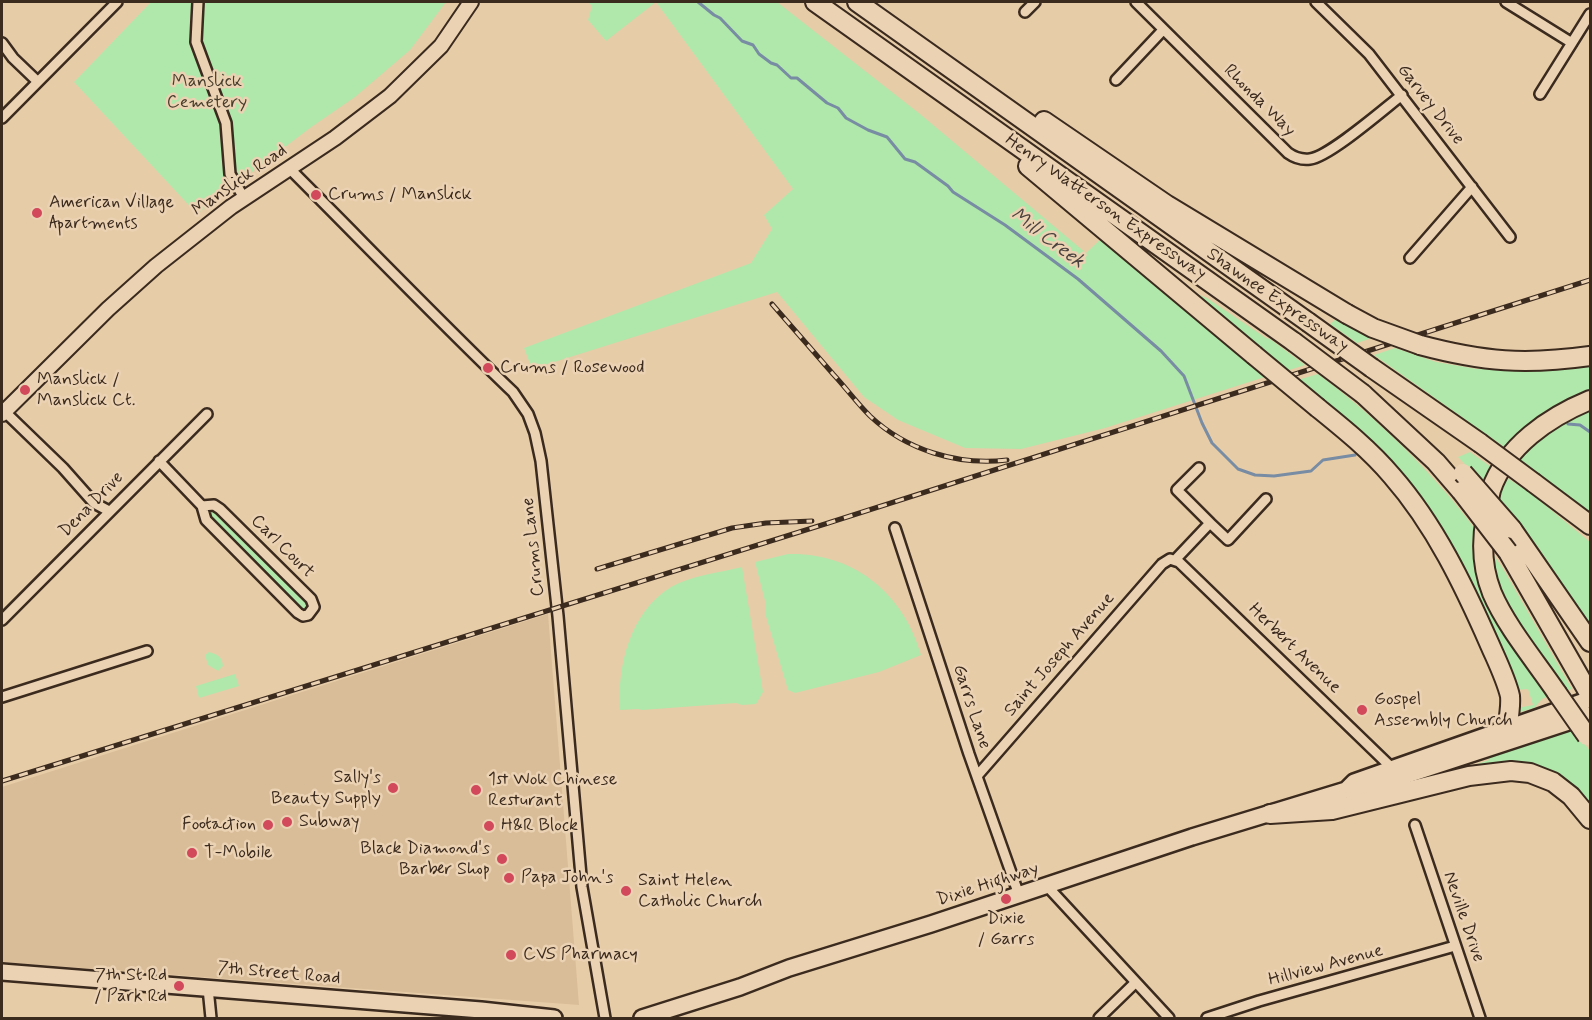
<!DOCTYPE html>
<style>
body{margin:0}
#map{position:relative;width:1592px;height:1020px;overflow:hidden;background:#e7cca8;font-family:Mynerve,sans-serif}
canvas{display:block}
.frame{position:absolute;inset:0;border:3px solid #3b2a1e;pointer-events:none}
</style>
<div id="map">
<canvas width="1592" height="1020"></canvas>
<div class="frame"></div>
</div>
<script>
const g = document.querySelector('canvas').getContext('2d');
g.lineJoin = 'round';
function fill(path, color) { g.fillStyle = color; g.fill(path, 'evenodd'); }
function stroke(path, color, width, dash) { g.strokeStyle = color; g.lineWidth = width; g.lineCap = dash ? 'butt' : 'round'; g.setLineDash(dash || []); g.stroke(path); }
function write(font, color, halo, rows, align = 'center') {
  g.font = font + ' Mynerve,sans-serif'; g.lineWidth = 5; g.setLineDash([]); g.textBaseline = 'middle'; g.strokeStyle = halo; g.fillStyle = color; for (const [text, x, y, turn = 0] of rows) {
    g.save(); g.translate(x, y); g.rotate((+turn || 0) * Math.PI / 180); g.textAlign = isNaN(turn) ? turn : align; if (halo) g.strokeText(text, 0, 0); g.fillText(text, 0, 0); g.restore();
  }
}
fill(new Path2D(`
 M 548,614 L 579,1005 L 2,962 L 2,787 Z`), '#d8bd98');
fill(new Path2D(`
 M 151,2 L 446,2 L 410,50 L 355,97 L 310,128 L 197,214 L 74,82 Z
 M 588,2 L 656,2 L 606,41 L 588,20 L 592,6 Z
 M 656,2 L 777,2 L 920,114 L 1086,253 L 1103,237 L 1268,376 L 1105,428 L 1021,449 L 965,448 L 898,420 L 864,397 L 777,292 L 532,369 L 524,348 L 751,263 L 772,229 L 764,215 L 793,189 Z
 M 1197,294 L 1207,298 L 1266,338 L 1270,339 L 1305,365 L 1283,372 L 1219,316 Z
 M 1336,319 L 1372,338 L 1357,343 L 1330,324 Z
 M 1395,348 L 1436,362 L 1477,369 L 1590,365 L 1590,393 L 1507,449 L 1374,355 Z
 M 1318,374 C 1376,417 1435,474 1478,533 L 1475,547 L 1551,695 L 1542,699 L 1534,708 L 1517,713 L 1517,708 L 1533,705 L 1528,689 L 1515,690 L 1441,535 L 1294,381 Z
 M 1590,407 L 1590,513 L 1517,457 L 1530,442 Z
 M 1470,452 L 1494,469 L 1485,485 L 1458,457 Z
 M 1504,476 L 1529,492 L 1590,542 L 1590,625 L 1538,547 L 1495,495 Z
 M 215,511 L 308,602 L 308,609 L 303,610 L 299,608 L 209,518 L 210,512 Z
 M 1487,546 L 1502,567 L 1572,689 L 1563,691 L 1501,597 Z
 M 788,554 C 854,552 904,594 921,655 L 879,672 L 795,693 L 788,690 L 765,613 L 765,601 L 755,562 Z
 M 742,567 L 763,692 L 756,704 L 742,705 L 736,703 L 642,710 L 638,709 L 620,710 C 617,666 630,612 671,587 C 692,575 719,573 742,567 Z
 M 209,652 C 218,655 222,656 223,666 L 218,671 L 208,665 L 205,655 Z
 M 235,674 L 239,686 L 199,698 L 196,686 Z
 M 1573,729 L 1590,751 L 1590,813 L 1533,772 L 1465,768 L 1489,760 L 1487,755 Z`), '#b0e7aa');
stroke(new Path2D(`
 M 698,2 L 714,15 L 720,18 L 742,41 L 753,45 L 759,54 L 771,63 L 777,65 L 791,78 L 797,78 L 827,103 L 838,108 L 846,118 L 868,130 L 887,137 L 905,159 L 915,162 L 948,186 L 953,192 L 1005,225 L 1078,279 L 1161,351 L 1184,376 L 1202,423 L 1212,443 L 1238,469 L 1255,475 L 1274,476 L 1311,471 L 1323,460 L 1355,455
 M 1568,424 L 1580,425 L 1590,432`), '#788ca3', 3);
const street = new Path2D(`
 M 198,2 L 196,42 L 226,123 L 230,174 L 244,198
 M 1136,2 L 1288,153 C 1295,158 1302,160 1310,159 C 1329,157 1384,109 1402,95
 M 1316,2 L 1369,54 L 1510,237
 M 1506,2 L 1572,43
 M 1025,12 L 1035,2
 M 2,43 L 13,58 L 37,81
 M 1116,80 L 1163,30
 M 1540,94 L 1590,14
 M 2,118 L 117,2
 M 289,168 C 364,243 437,319 513,392 L 528,414 L 535,433 L 541,461 L 558,616 L 582,887 L 605,1018
 M 1410,258 L 1472,187
 M 2,409 L 63,468 L 94,503 L 109,511
 M 159,461 L 202,506 L 206,520 L 298,613 L 303,616 L 308,615 L 314,607 L 311,599 L 220,509 L 214,505 L 202,506
 M 1199,468 L 1177,490 L 1210,523
 M 895,528 L 969,754 L 1019,895
 M 1175,560 L 1210,523 L 1228,540 L 1266,499
 M 2,620 L 207,414
 M 2,697 L 147,651
 M 977,776 L 1162,564 L 1170,559 L 1179,562 L 1392,768
 M 1415,825 L 1480,1018
 M 1047,886 L 1169,1018
 M 208,988 L 211,1018
 M 1099,1018 L 1135,983
 M 1207,1018 L 1259,1001 L 1455,946`);
const secondary = new Path2D(`
 M 2,414 L 108,309 L 156,266 L 231,207 L 335,138 L 390,96 L 441,46 L 471,2`);
const primary = new Path2D(`
 M 1346,790 L 1354,782 L 1590,699
 M 2,972 L 481,1010 L 554,1018
 M 642,1018 L 740,987 L 789,968 L 931,924 L 1192,837 L 1346,790 L 1358,791 L 1590,715`);
const highway = new Path2D(`
 M 815,2 L 1294,342
 M 857,2 L 1308,322
 M 1044,121 L 1167,205 L 1347,314
 M 1028,166 L 1254,355
 M 1420,345 C 1484,362 1525,365 1590,356
 M 1372,368 L 1480,443
 M 1363,394 L 1436,462 L 1461,491
 M 1318,408 C 1344,429 1370,450 1392,476 C 1435,525 1464,586 1490,645 C 1497,661 1506,679 1510,696 C 1511,707 1509,717 1507,728
 M 1534,483 L 1590,525
 M 1512,529 L 1590,642
 M 1508,552 L 1590,695
 M 1557,693 C 1536,662 1506,626 1492,593 C 1482,568 1481,543 1486,517 C 1488,508 1489,498 1491,490 C 1506,446 1549,417 1590,400
 M 1270,814 L 1332,810 L 1469,776 L 1511,771 L 1530,773 L 1553,782 L 1571,796 L 1590,819`);
stroke(street, '#3b2a1e', 14);
stroke(secondary, '#3b2a1e', 18);
stroke(primary, '#3b2a1e', 20);
stroke(highway, '#3b2a1e', 22);
stroke(street, '#ebd2b3', 9);
stroke(secondary, '#ebd2b3', 14);
stroke(primary, '#ebd2b3', 15);
stroke(highway, '#ebd2b3', 18);
const rail = new Path2D(`
 M 772,304 C 793,328 813,351 833,374 C 846,388 857,403 870,416 C 906,450 958,466 1007,460
 M 597,569 L 732,528 L 766,523 L 812,521
 M 2,781 L 825,524 L 1590,280`);
stroke(rail, '#3b2a1e', 5);
stroke(rail, '#ebd2b3', 3, [9]);
const highwayBridge = new Path2D(`
 M 1347,314 L 1373,328 L 1420,345
 M 1308,322 L 1372,368
 M 1294,342 L 1363,394
 M 1254,355 L 1318,408
 M 1480,443 L 1534,483
 M 1463,473 L 1512,529
 M 1461,491 L 1508,552
 M 1557,693 L 1587,736`);
stroke(highwayBridge, '#3b2a1e', 22, []);
stroke(highwayBridge, '#ebd2b3', 18);
for (const [x, y, r, color] of [
 [316,195,6,"#d1495b"],
 [37,213,6,"#d1495b"],
 [488,368,6,"#d1495b"],
 [25,390,6,"#d1495b"],
 [1362,710,6,"#d1495b"],
 [393,788,6,"#d1495b"],
 [476,790,6,"#d1495b"],
 [287,822,6,"#d1495b"],
 [268,825,6,"#d1495b"],
 [489,826,6,"#d1495b"],
 [192,853,6,"#d1495b"],
 [502,859,6,"#d1495b"],
 [509,878,6,"#d1495b"],
 [626,891,6,"#d1495b"],
 [1006,899,6,"#d1495b"],
 [511,955,6,"#d1495b"],
 [179,986,6,"#d1495b"]
]) { const dot = new Path2D(); dot.arc(x, y, r, 0, 2 * Math.PI); g.fillStyle = color; g.fill(dot); stroke(dot, '#ebd2b3', 2); }
write('18px', '#473d2c', '#ebd2b3', [
 ["Manslick",207,82],
 ["Cemetery",207,103]
]);
write('18px', '#3b2a1e', '#ebd2b3', [
 ["Rhonda Way",1259,101,45],
 ["Garvey Drive",1430,105,52],
 ["Manslick Road",240,181,-35],
 ["Henry Watterson Expressway",1105,208,35],
 ["Shawnee Expressway",1277,301,35],
 ["Dena Drive",92,505,-46],
 ["Carl Court",282,547,45],
 ["Crums Lane",534,547,-96],
 ["Herbert Avenue",1294,649,44],
 ["Saint Joseph Avenue",1060,655,-49],
 ["Garrs Lane",971,707,72],
 ["Dixie Highway",988,885,-18],
 ["Neville Drive",1463,917,71],
 ["Hillview Avenue",1326,966,-15],
 ["7th Street Road",279,974,5]
]);
write('18px', '#3b2a1e', '#ebd2b3', [
 ["Crums / Manslick",328,195],
 ["American Village",49,203],
 ["Apartments",49,224],
 ["Crums / Rosewood",500,368],
 ["Manslick /",37,380],
 ["Manslick Ct.",37,401],
 ["Gospel",1374,700],
 ["Assembly Church",1374,721],
 ["Sally's",381,778,"right"],
 ["Beauty Supply",381,799,"right"],
 ["1st Wok Chinese",488,780],
 ["Resturant",488,801],
 ["Subway",299,822],
 ["Footaction",256,825,"right"],
 ["H&R Block",501,826],
 ["Black Diamond's",490,849,"right"],
 ["Barber Shop",490,870,"right"],
 ["T-Mobile",204,853],
 ["Papa John's",521,878],
 ["Saint Helen",638,881],
 ["Catholic Church",638,902],
 ["Dixie",1006,919,"center"],
 ["/ Garrs",1006,940,"center"],
 ["CVS Pharmacy",523,955],
 ["7th St Rd",167,976,"right"],
 ["/ Park Rd",167,997,"right"]
], 'left');
write('italic 20px', '#4a423f', '#ebd2b3', [
 ["Mill Creek",1047,239,37]
]);
</script>
